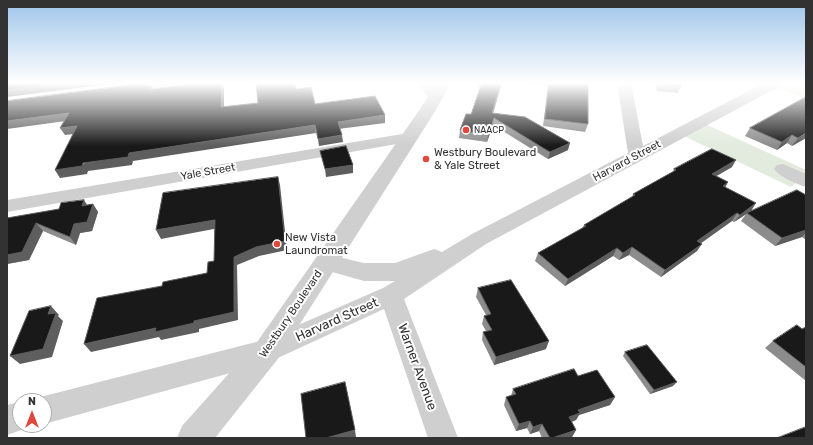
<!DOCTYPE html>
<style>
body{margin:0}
#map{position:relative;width:813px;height:445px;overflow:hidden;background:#fff;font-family:Rubik,sans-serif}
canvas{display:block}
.frame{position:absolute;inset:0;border:8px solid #323232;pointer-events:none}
.north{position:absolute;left:12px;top:393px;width:40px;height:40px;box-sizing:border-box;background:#fff;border:1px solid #adadad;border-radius:50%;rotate:0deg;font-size:11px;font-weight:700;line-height:16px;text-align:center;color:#323232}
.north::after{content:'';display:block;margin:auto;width:14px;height:18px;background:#e2473c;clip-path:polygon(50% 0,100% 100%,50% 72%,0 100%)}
</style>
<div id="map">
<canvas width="813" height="445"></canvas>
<div class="frame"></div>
<div class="north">N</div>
</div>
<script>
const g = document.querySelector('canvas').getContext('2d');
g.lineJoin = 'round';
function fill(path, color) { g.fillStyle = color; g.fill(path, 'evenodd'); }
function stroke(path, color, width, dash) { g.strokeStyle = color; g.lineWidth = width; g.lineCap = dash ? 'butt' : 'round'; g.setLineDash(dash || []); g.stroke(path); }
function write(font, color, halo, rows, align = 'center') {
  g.font = font + ' Rubik,sans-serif'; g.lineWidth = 4; g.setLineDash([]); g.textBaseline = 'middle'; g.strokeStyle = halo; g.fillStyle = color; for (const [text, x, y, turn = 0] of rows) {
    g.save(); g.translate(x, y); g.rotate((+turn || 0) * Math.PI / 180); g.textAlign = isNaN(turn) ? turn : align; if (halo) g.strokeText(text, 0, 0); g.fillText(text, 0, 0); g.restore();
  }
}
fill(new Path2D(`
 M 781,83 L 806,83 L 806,98 L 774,87 Z
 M 705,124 L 806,170 L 806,174 L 791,187 L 682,135 Z`), '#e3ebde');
fill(new Path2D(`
 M 128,83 L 169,83 L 168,86 L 163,87 L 122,92 L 117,91 L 115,88 L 117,85 Z
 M 419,83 L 432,83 L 442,97 L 440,100 L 435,101 L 430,100 Z
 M 617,83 L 631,83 L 643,146 L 764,83 L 781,83 L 780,86 L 486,244 L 404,299 L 458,438 L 428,438 L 384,309 L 267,363 L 44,424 L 44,401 L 33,401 L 44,396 L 264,340 L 383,288 L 395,281 L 364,281 L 318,268 L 315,262 L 318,256 L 326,254 L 364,263 L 395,263 L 434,249 L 442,252 L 472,234 L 628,153 Z
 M 408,133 L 414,135 L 416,138 L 414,141 L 7,212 L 7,200 Z
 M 783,164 L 806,174 L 806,187 C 796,184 780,177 774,169 L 777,165 Z
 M 20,402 L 20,425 L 31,425 L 30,427 L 7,435 L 7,405 Z`), '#cfcfcf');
fill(new Path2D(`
 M 437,83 L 451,83 L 434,113 L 277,360 L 215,438 L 177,438 L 182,426 L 257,342 L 418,112 Z`), '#cfcfcf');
fill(new Path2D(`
 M 479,83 L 502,83 L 493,113 L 568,150 L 548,159 L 493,125 L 487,142 L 459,138 L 460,130 L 471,114 L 480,87 L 479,87 Z
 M 522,83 L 588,83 L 588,124 L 585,132 L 543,126 L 548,86 Z
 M 655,83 L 680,83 L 681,86 L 678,93 L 657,91 Z
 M 750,128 L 806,138 L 792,146 L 787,143 L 777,150 L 745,136 Z
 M 732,167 L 716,176 L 728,182 L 725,187 L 751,211 L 734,222 L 732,221 L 700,243 L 697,251 L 661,277 L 629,255 L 619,260 L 613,256 L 565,286 L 535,261 L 538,253 L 582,228 L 584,225 L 632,197 L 633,194 L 673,172 L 674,169 Z
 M 806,195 L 806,240 L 802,237 L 775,246 L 741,221 L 747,213 Z
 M 93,204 L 98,212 L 92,231 L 80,233 L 76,245 L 43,231 L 29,260 L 7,264 L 7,218 Z
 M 478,288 L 546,349 L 494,365 L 482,340 L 483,332 L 486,331 L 482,324 L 484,316 L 486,315 L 476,297 Z
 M 806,327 L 806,381 L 765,348 L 773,341 Z
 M 625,352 L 673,386 L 650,394 L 623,356 Z
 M 578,376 L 615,397 L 610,405 L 579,415 L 576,420 L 572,422 L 576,430 L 572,437 L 568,438 L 542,438 L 539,431 L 530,434 L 527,428 L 516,431 L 504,405 L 506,397 L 511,396 L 513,389 Z`), '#8c8c8c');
fill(new Path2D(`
 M 59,83 L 117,83 L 7,97 L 7,90 Z
 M 222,83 L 223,83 L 224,88 L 224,115 L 221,107 Z
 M 501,83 L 502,83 L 491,120 L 492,113 Z
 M 69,113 L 73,120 L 7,129 L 7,121 Z
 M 385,115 L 385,123 L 338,129 L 338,122 Z
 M 494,118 L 493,125 L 487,142 L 488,135 Z
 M 315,125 L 316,133 L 133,161 L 132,165 L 88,171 L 87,174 L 60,178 L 55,170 L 129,153 Z
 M 77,126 L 82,133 L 65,135 L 60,128 Z
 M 806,133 L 806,138 L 792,146 L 798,138 Z
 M 342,135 L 343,142 L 319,146 L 318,139 Z
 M 792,135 L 787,143 L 777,150 L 782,142 Z
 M 570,143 L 568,150 L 548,159 L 550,152 Z
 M 736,160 L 732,167 L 708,181 L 712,174 Z
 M 353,165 L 353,173 L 326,177 L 325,169 Z
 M 278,177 L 280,185 L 287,250 L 259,256 L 237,265 L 238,320 L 199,329 L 199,332 L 161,340 L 159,337 L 91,352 L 84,344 L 156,328 L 194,321 Z
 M 728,182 L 724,190 L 723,186 Z
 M 84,200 L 89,208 L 82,206 Z
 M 756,203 L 751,211 L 734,222 L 740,215 Z
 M 93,204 L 98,212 L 92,231 L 80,233 L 76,245 L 70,237 L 74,224 Z
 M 737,213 L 732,221 L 693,249 L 697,241 Z
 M 215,220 L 219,228 L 161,239 L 156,230 Z
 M 36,223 L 43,231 L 29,260 L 7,264 L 7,255 Z
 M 806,230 L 806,232 L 802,237 L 775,246 L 782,238 Z
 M 702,244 L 697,251 L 661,277 L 665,270 Z
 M 632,247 L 629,255 L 619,260 L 623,253 Z
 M 617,248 L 613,256 L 565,286 L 568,279 Z
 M 51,306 L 59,315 L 58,316 L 63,321 L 52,357 L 20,364 L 10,356 L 48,314 Z
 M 549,341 L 546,349 L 494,365 L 496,357 Z
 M 677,382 L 673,386 L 650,394 L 654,390 Z
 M 615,397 L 610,405 L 579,415 L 576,420 L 565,424 L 569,417 L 578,410 Z
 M 530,421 L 527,428 L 516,431 L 519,424 Z
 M 542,424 L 539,431 L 530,434 L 533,427 Z
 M 355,430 L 356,437 L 352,438 L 326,438 Z
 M 576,430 L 572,437 L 568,438 L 552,438 Z`), '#5e5e5e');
const building = new Path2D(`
 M 7,83 L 59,83 L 7,90 Z
 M 147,83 L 146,86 L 152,86 L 151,89 L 201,83 L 222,83 L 221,107 L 258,103 L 256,83 L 295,83 L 296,89 L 311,87 L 315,104 L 375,96 L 385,115 L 338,122 L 342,135 L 318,139 L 315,125 L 129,153 L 128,157 L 83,163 L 82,166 L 55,170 L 77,126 L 60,128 L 69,113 L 7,121 L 7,101 Z
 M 482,83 L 501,83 L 492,113 L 525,117 L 570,143 L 550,152 L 494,118 L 488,135 L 460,130 L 466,114 L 471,114 Z
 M 549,83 L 588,83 L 588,124 L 545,119 Z
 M 660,83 L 680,83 L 681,86 L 660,84 Z
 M 806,97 L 806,133 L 798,138 L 792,135 L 782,142 L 750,128 Z
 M 346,146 L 353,165 L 325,169 L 320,151 Z
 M 712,149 L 736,160 L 712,174 L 728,182 L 723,186 L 756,203 L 740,215 L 737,213 L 697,241 L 702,244 L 665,270 L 632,247 L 623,253 L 617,248 L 568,279 L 538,253 L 586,226 L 584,225 L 635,195 L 633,194 L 676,170 L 674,169 Z
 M 278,177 L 285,241 L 256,247 L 234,257 L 234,312 L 194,321 L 194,323 L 155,332 L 156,328 L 84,344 L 97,298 L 162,286 L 163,282 L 207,273 L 208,262 L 214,261 L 215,220 L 156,230 L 163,193 Z
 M 797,190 L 806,195 L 806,230 L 782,238 L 747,213 Z
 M 84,200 L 82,206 L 93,204 L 87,222 L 74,224 L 70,237 L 36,223 L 22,252 L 7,255 L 7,218 L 59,209 L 61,203 Z
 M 511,280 L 549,341 L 496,357 L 483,332 L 492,330 L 484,316 L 491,314 L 478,288 Z
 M 51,306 L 48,314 L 56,313 L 43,349 L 10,356 L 29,311 Z
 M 797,325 L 802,329 L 806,327 L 806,367 L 773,341 Z
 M 647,345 L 677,382 L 654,390 L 625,352 Z
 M 574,369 L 578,376 L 597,370 L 615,397 L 578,410 L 580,413 L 569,417 L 576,430 L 552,438 L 550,438 L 542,424 L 533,427 L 530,421 L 519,424 L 506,397 L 516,394 L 513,389 Z
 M 345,382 L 355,430 L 326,438 L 306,438 L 301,394 Z
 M 806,427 L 806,438 L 777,438 Z`);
fill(building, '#191919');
stroke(building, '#5e5e5e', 1);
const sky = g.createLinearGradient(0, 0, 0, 146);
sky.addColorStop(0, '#9ec4ea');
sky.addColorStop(0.57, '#fff');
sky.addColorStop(1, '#ffffff00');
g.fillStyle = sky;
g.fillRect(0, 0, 813, 146);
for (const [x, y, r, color] of [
 [466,130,4,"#e2473c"],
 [426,159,4,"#e2473c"],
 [277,244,4,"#e2473c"]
]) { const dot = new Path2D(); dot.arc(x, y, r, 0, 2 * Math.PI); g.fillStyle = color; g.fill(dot); stroke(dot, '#fff', 1.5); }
write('9px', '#323232', '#fff', [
 ["NAACP",474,130]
], 'left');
write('11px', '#323232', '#fff', [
 ["Westbury Boulevard",434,153],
 ["& Yale Street",434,166],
 ["New Vista",285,238],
 ["Laundromat",285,251]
], 'left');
write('11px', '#323232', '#fff', [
 ["Harvard Street",627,161,-28],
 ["Yale Street",208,172,-10],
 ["Westbury Boulevard",291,314,-56]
]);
write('13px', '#323232', '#fff', [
 ["Harvard Street",337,320,-24],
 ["Warner Avenue",417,367,70]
]);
</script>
